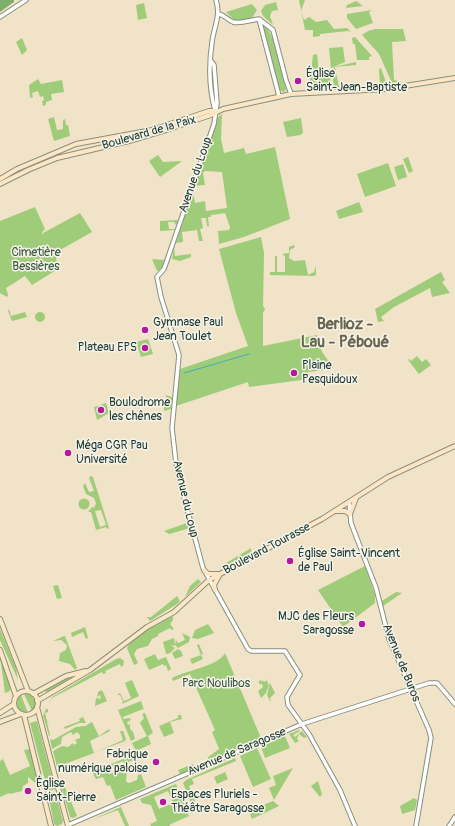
<!DOCTYPE html>
<meta charset="utf-8">
<style>
body{margin:0}
canvas{display:block;background:#f0e3c8}
</style>
<canvas width="455" height="826"></canvas>
<script>
const g = document.querySelector('canvas').getContext('2d');
g.lineJoin = 'round';
function fill(path, color) { g.fillStyle = color; g.fill(path, 'evenodd'); }
function stroke(path, color, width, dash) { g.strokeStyle = color; g.lineWidth = width; g.lineCap = dash ? 'butt' : 'round'; g.setLineDash(dash || []); g.stroke(path); }
function write(font, color, halo, rows, align = 'center') {
  g.font = font + ' Pangolin,sans-serif'; g.lineWidth = 3; g.setLineDash([]); g.textBaseline = 'middle'; g.strokeStyle = halo; g.fillStyle = color; for (const [text, x, y, turn = 0] of rows) {
    g.save(); g.translate(x, y); g.rotate((+turn || 0) * Math.PI / 180); g.textAlign = isNaN(turn) ? turn : align; if (halo) g.strokeText(text, 0, 0); g.fillText(text, 0, 0); g.restore();
  }
}
fill(new Path2D(`
 M 299,0 L 305,0 L 301,11 L 304,20 L 309,17 L 316,22 L 327,20 L 334,29 L 347,28 L 351,32 L 348,31 L 320,34 L 320,36 L 313,37 L 313,30 L 305,30 Z
 M 356,1 L 363,6 L 346,8 L 347,5 Z
 M 276,2 L 278,10 L 272,11 L 270,16 L 273,25 L 263,16 L 261,11 L 265,5 Z
 M 144,3 L 147,18 L 138,20 L 136,5 Z
 M 252,4 L 257,10 L 252,18 L 235,21 L 226,12 Z
 M 372,10 L 369,12 L 373,23 L 356,29 L 347,18 L 347,14 Z
 M 261,24 C 276,29 282,74 286,89 L 284,92 L 279,90 Z
 M 375,29 L 403,29 L 406,41 L 392,42 L 394,80 L 402,82 L 394,84 L 392,83 L 379,54 L 362,35 L 368,31 Z
 M 355,37 L 372,56 L 369,57 L 369,60 L 357,60 L 355,44 L 353,44 L 352,38 Z
 M 22,38 L 27,50 L 22,55 L 16,42 Z
 M 343,47 L 345,62 L 331,68 L 329,48 Z
 M 317,54 C 319,68 316,70 330,75 L 331,87 L 309,89 L 313,55 Z
 M 356,62 L 356,65 L 335,67 L 339,87 L 334,87 L 332,72 L 334,67 Z
 M 381,68 L 387,85 L 383,87 L 380,85 L 379,69 Z
 M 38,79 L 41,84 L 62,80 L 64,92 L 51,94 L 52,100 L 46,102 L 46,105 L 43,106 L 42,101 L 44,100 L 43,96 L 40,97 L 38,91 L 32,93 L 33,97 L 30,98 L 29,85 Z
 M 222,114 L 221,139 L 224,153 L 244,148 L 246,154 L 275,147 L 290,219 L 244,237 L 219,244 L 218,231 L 229,230 L 230,227 L 225,213 L 211,215 L 211,217 L 208,217 L 209,226 L 207,226 L 206,218 L 201,218 L 203,228 L 200,229 L 203,241 L 199,241 L 197,230 L 182,232 L 183,242 L 176,243 L 193,192 L 195,203 L 205,201 L 206,211 L 227,208 L 222,172 L 205,171 L 203,173 L 205,185 L 194,186 L 217,118 Z
 M 54,117 L 57,130 L 63,129 L 63,120 L 65,119 L 66,125 L 68,125 L 70,136 L 54,141 L 48,119 Z
 M 301,118 L 303,133 L 300,135 L 287,137 L 283,122 Z
 M 158,155 L 163,162 L 182,161 L 160,177 L 149,161 Z
 M 408,157 L 413,171 L 409,173 L 403,159 Z
 M 388,163 L 396,186 L 365,197 L 357,174 Z
 M 403,164 L 407,177 L 398,180 L 394,167 Z
 M 359,202 L 363,212 L 339,219 L 336,211 Z
 M 35,207 L 45,229 L 42,232 L 43,236 L 43,233 L 80,213 L 92,232 L 53,254 L 56,257 L 58,269 L 32,285 L 25,276 L 6,288 L 8,295 L 7,297 L 0,293 L 0,221 Z
 M 178,220 L 176,225 L 174,222 L 168,222 L 169,229 L 174,229 L 175,226 L 174,230 L 160,231 L 160,221 Z
 M 261,237 L 264,253 L 263,306 L 265,309 L 263,313 L 263,346 L 317,335 C 319,349 324,356 333,366 L 332,369 L 308,372 L 309,379 L 249,387 L 248,382 L 176,406 L 180,369 L 248,346 L 236,313 L 219,249 Z
 M 294,245 L 295,247 L 290,250 L 289,258 L 294,261 L 305,260 L 308,275 L 314,272 L 316,266 L 316,275 L 314,276 L 270,275 L 270,272 L 275,272 L 275,256 L 277,256 L 277,272 L 285,272 L 285,256 L 282,254 L 289,253 L 289,247 Z
 M 174,247 L 175,256 L 191,254 L 191,257 L 180,261 L 172,259 Z
 M 152,259 L 164,260 L 162,269 L 157,271 Z
 M 441,272 L 445,280 L 442,282 L 450,293 L 432,297 L 430,288 L 394,307 L 381,317 L 384,321 L 378,322 L 375,309 Z
 M 9,309 L 11,316 L 25,312 L 27,317 L 12,321 L 8,311 Z
 M35 317a5 5 0 1 1 10 0a5 5 0 1 1-10 0Z
 M 148,339 L 153,354 L 141,357 L 136,342 Z
 M 417,356 L 422,362 L 426,359 L 431,365 L 419,374 L 408,360 L 409,359 L 411,361 Z
 M 165,395 L 172,397 L 171,409 L 164,411 L 164,403 L 167,398 Z
 M 106,403 L 109,413 L 97,420 L 94,407 Z
 M 90,476 L 93,477 L 109,528 L 107,529 L 106,527 L 96,530 L 91,512 L 88,512 L 92,507 L 94,508 L 96,503 L 94,498 L 86,494 L 83,486 L 85,483 L 89,492 L 94,491 L 89,478 ZM 101,510 L 106,525 L 100,527 L 95,511 Z
 M78.5 504a5.5 5.5 0 1 1 11 0a5.5 5.5 0 1 1-11 0Z
 M 187,523 L 190,528 L 169,534 L 164,531 Z
 M 251,548 L 251,552 L 226,566 L 223,565 Z
 M 365,566 L 375,595 L 375,603 L 343,627 L 318,590 Z
 M 198,579 L 201,582 L 185,597 L 190,586 Z
 M 58,585 L 62,598 L 57,599 L 53,586 Z
 M 396,592 L 402,593 L 383,606 L 382,601 Z
 M 177,596 L 180,601 L 177,604 L 150,621 L 147,617 L 151,617 Z
 M 173,616 L 173,620 L 170,624 L 174,629 L 171,630 L 170,628 L 158,634 L 158,636 L 152,639 L 148,646 L 137,649 L 134,654 L 138,663 L 134,665 L 127,648 L 129,644 L 150,628 Z
 M 208,624 L 214,633 L 198,639 L 192,638 L 195,630 Z
 M 85,627 L 88,638 L 86,639 L 83,632 L 72,637 L 71,633 Z
 M 0,629 L 16,668 L 18,680 L 0,640 Z
 M 182,633 L 190,637 L 189,642 L 178,648 L 175,645 L 176,640 L 178,643 L 185,640 Z
 M 64,636 L 65,636 L 77,668 L 75,670 L 70,664 L 59,661 L 60,653 L 66,650 L 67,645 L 61,640 L 53,641 Z
 M 174,638 L 175,646 L 170,645 L 175,648 L 170,653 L 166,654 L 163,642 Z
 M 199,644 L 203,654 L 201,655 L 203,659 L 192,664 L 190,659 L 201,655 L 197,645 Z
 M 178,649 L 181,651 L 183,656 L 175,659 L 172,653 Z
 M 225,653 L 261,738 L 209,761 L 208,757 L 219,749 L 212,732 L 215,730 L 190,674 L 173,681 L 172,678 C 184,671 219,666 225,653 Z
 M 155,654 L 158,660 L 166,657 L 171,669 L 168,671 L 166,665 L 164,666 L 163,664 L 149,670 L 144,659 Z
 M 0,656 L 11,687 L 10,691 L 5,693 Z
 M 120,658 L 124,661 L 123,666 L 121,667 L 120,664 L 105,671 L 106,673 L 103,674 L 102,672 L 52,698 L 47,707 L 52,697 L 116,659 Z
 M 78,675 L 47,694 L 45,690 L 67,678 Z
 M 266,679 L 269,685 L 266,693 L 261,698 L 258,691 L 263,687 L 262,684 L 259,684 L 259,681 L 261,680 L 262,683 L 262,680 L 264,682 L 266,681 Z
 M 132,680 L 139,696 L 122,704 L 123,701 L 120,695 L 117,695 L 120,693 L 124,701 L 131,698 L 125,683 Z
 M 270,683 L 275,693 L 270,698 L 271,703 L 267,695 Z
 M 102,690 L 107,701 L 95,706 L 96,698 L 101,699 L 100,695 L 97,697 L 98,692 Z
 M 28,693 L 35,700 L 36,706 L 32,711 L 24,694 Z
 M 21,695 L 28,713 L 21,712 L 17,706 L 17,700 Z
 M 141,701 L 144,710 L 143,709 L 123,717 L 123,719 L 130,718 L 131,720 L 127,722 L 128,725 L 130,724 L 130,729 L 133,732 L 135,739 L 131,741 L 118,710 Z
 M 46,709 L 48,709 L 48,712 L 45,713 L 47,721 L 49,721 L 47,722 L 50,735 L 49,736 L 43,716 Z
 M 145,713 L 153,733 L 148,736 L 151,744 L 136,751 L 132,743 L 147,736 L 140,723 L 144,718 L 142,714 Z
 M 178,715 L 181,715 L 182,719 L 170,722 L 174,733 L 164,737 L 159,726 L 178,718 Z
 M 83,717 L 86,723 L 79,723 L 65,729 L 64,727 L 80,721 L 79,719 Z
 M 37,721 L 55,789 L 48,792 L 30,723 Z
 M 92,722 L 99,736 L 109,729 L 110,731 L 90,741 L 94,753 L 57,767 L 53,751 L 62,746 L 68,747 L 73,743 L 74,745 L 77,743 L 75,740 L 80,738 L 80,735 L 77,732 L 73,735 L 71,732 L 62,737 L 61,744 L 52,749 L 50,739 L 53,740 L 76,727 L 85,726 Z
 M 299,730 L 300,731 L 293,735 L 295,737 L 302,731 L 307,737 L 304,738 L 299,734 L 297,739 L 299,741 L 295,743 L 289,734 Z
 M 120,731 L 123,731 L 126,739 L 125,741 L 96,752 L 123,740 Z
 M 286,735 L 285,736 L 290,748 L 265,758 L 261,747 Z
 M 257,748 L 271,779 L 253,787 L 240,756 Z
 M 30,749 L 39,786 L 28,777 L 28,783 L 23,786 L 22,791 L 10,794 L 9,793 L 0,797 L 0,761 L 3,759 L 10,775 L 30,766 L 24,750 Z
 M 131,754 L 133,760 L 124,764 L 123,761 L 108,768 L 110,774 L 126,768 L 123,773 L 124,774 L 128,768 L 131,766 L 135,772 L 134,773 L 131,770 L 127,771 L 126,782 L 129,783 L 137,780 L 138,775 L 141,774 L 146,787 L 116,800 L 110,785 L 107,786 L 103,777 L 96,779 L 92,772 L 128,757 L 128,755 Z
 M 235,758 L 236,761 L 192,779 L 194,784 L 189,786 L 195,801 L 191,803 L 183,783 L 186,780 Z
 M 193,764 L 195,767 L 180,774 L 178,770 Z
 M 293,768 L 274,800 L 269,788 L 276,785 L 273,776 Z
 M 225,772 L 228,779 L 217,784 L 214,777 Z
 M 318,781 L 322,794 L 320,797 L 311,786 Z
 M 176,784 L 189,816 L 171,824 L 169,826 L 151,826 L 150,824 L 157,821 L 151,805 L 142,803 L 140,799 ZM 168,791 L 173,803 L 159,809 L 154,797 Z
 M 65,787 L 77,816 L 73,818 L 70,817 L 62,789 Z
 M 56,795 L 63,821 L 62,824 L 57,826 L 54,824 L 49,798 Z
 M 414,798 L 417,800 L 415,810 L 402,814 L 400,806 Z
 M 273,801 L 279,806 L 252,819 L 249,811 Z
 M 121,807 L 129,826 L 125,826 L 118,810 L 91,820 Z`), '#9fcc79');
fill(new Path2D(`
 M 0,0 L 14,0 L 14,2 L 0,12 Z`), '#7fb069');
stroke(new Path2D(`
 M 184,373 L 249,354`), '#3fafb9', 1);
const tertiary = new Path2D(`
 M 219,14 C 225,15 227,20 233,22 C 240,24 251,20 259,19 L 273,30 L 286,80 L 291,94
 M 0,17 L 26,0
 M 259,19 L 279,96
 M 211,61 L 214,65 L 217,103 L 214,124 L 164,269 L 157,277 L 161,297 L 179,355 L 172,428 L 176,463 L 181,486 L 203,568 L 248,649 L 251,651 L 285,651 L 300,675 L 287,697 L 288,705 L 309,734 L 340,790 L 355,826
 M 215,110 C 209,89 209,63 212,42 C 214,26 221,17 216,0
 M 349,502 L 351,523 L 376,588 L 389,639 L 429,730 L 431,738 L 416,826
 M 68,825 L 302,724 L 429,683 L 437,683 L 455,704
 M 449,826 L 455,817`);
const secondary = new Path2D(`
 M 0,179 L 17,169 L 76,144 L 152,130 L 209,111 L 215,111
 M 0,184 L 28,170 L 57,158 L 129,141 L 166,130 L 211,115 L 223,109 L 291,94 L 386,89 L 455,78
 M 336,511 L 345,511 L 350,514 L 356,498
 M 204,570 L 208,574 L 218,574
 M 215,590 L 214,585 L 220,574
 M 0,619 L 28,691
 M 0,650 L 16,696
 M14 703a12 12 0 1 1 24 0a12 12 0 1 1-24 0Z
 M 33,694 L 66,676 L 86,671
 M 37,701 L 90,670 L 147,627 L 174,612 L 209,580 L 322,519 L 388,477 L 455,446
 M 37,707 L 68,826
 M 0,713 L 14,704
 M 24,715 L 51,826
 M 0,722 L 21,714`);
stroke(tertiary, '#88907e', 5.5);
stroke(secondary, '#88907e', 6);
stroke(tertiary, '#fff', 3.5);
stroke(secondary, '#fce6c4', 4);
for (const [x, y, r, color] of [
 [298,81,4,"#b5179e"],
 [145,330,4,"#b5179e"],
 [145,348,4,"#b5179e"],
 [294,373,4,"#b5179e"],
 [101,410,4,"#b5179e"],
 [68,453,4,"#b5179e"],
 [290,561,4,"#b5179e"],
 [362,624,4,"#b5179e"],
 [156,762,4,"#b5179e"],
 [28,791,4,"#b5179e"],
 [163,802,4,"#b5179e"]
]) { const dot = new Path2D(); dot.arc(x, y, r, 0, 2 * Math.PI); g.fillStyle = color; g.fill(dot); stroke(dot, '#f7f3e8', 1.5); }
write('12px', '#1f3d34', '#f7f3e8', [
 ["Église",306,74],
 ["Saint-Jean-Baptiste",306,88],
 ["Gymnase Paul",153,323],
 ["Jean Toulet",153,337],
 ["Plateau EPS",137,348,"right"],
 ["Plaine",302,366],
 ["Pesquidoux",302,380],
 ["Boulodrome",109,403],
 ["les chênes",109,417],
 ["Méga CGR Pau",76,446],
 ["Université",76,460],
 ["Église Saint-Vincent",298,554],
 ["de Paul",298,568],
 ["MJC des Fleurs",354,617,"right"],
 ["Saragosse",354,631,"right"],
 ["Fabrique",148,755,"right"],
 ["numérique paloise",148,769,"right"],
 ["Église",36,784],
 ["Saint-Pierre",36,798],
 ["Espaces Pluriels -",171,795],
 ["Théâtre Saragosse",171,809]
], 'left');
write('12px', '#1f3d34', '#f7f3e8', [
 ["Boulevard de la Paix",149,133,-16],
 ["Avenue du Loup",196,175,-71],
 ["Avenue du Loup",185,499,77],
 ["Boulevard Tourasse",267,549,-28],
 ["Avenue de Buros",401,663,68],
 ["Avenue de Saragosse",237,752,-23]
]);
write('12px', '#395a42', '#f7f3e8', [
 ["Cimetière",36,253],
 ["Bessières",36,267],
 ["Parc Noulibos",216,684]
]);
write('bold 16px', '#68654f', '#f7f3e8', [
 ["Berlioz -",345,325],
 ["Lau - Péboué",345,343]
]);
</script>
